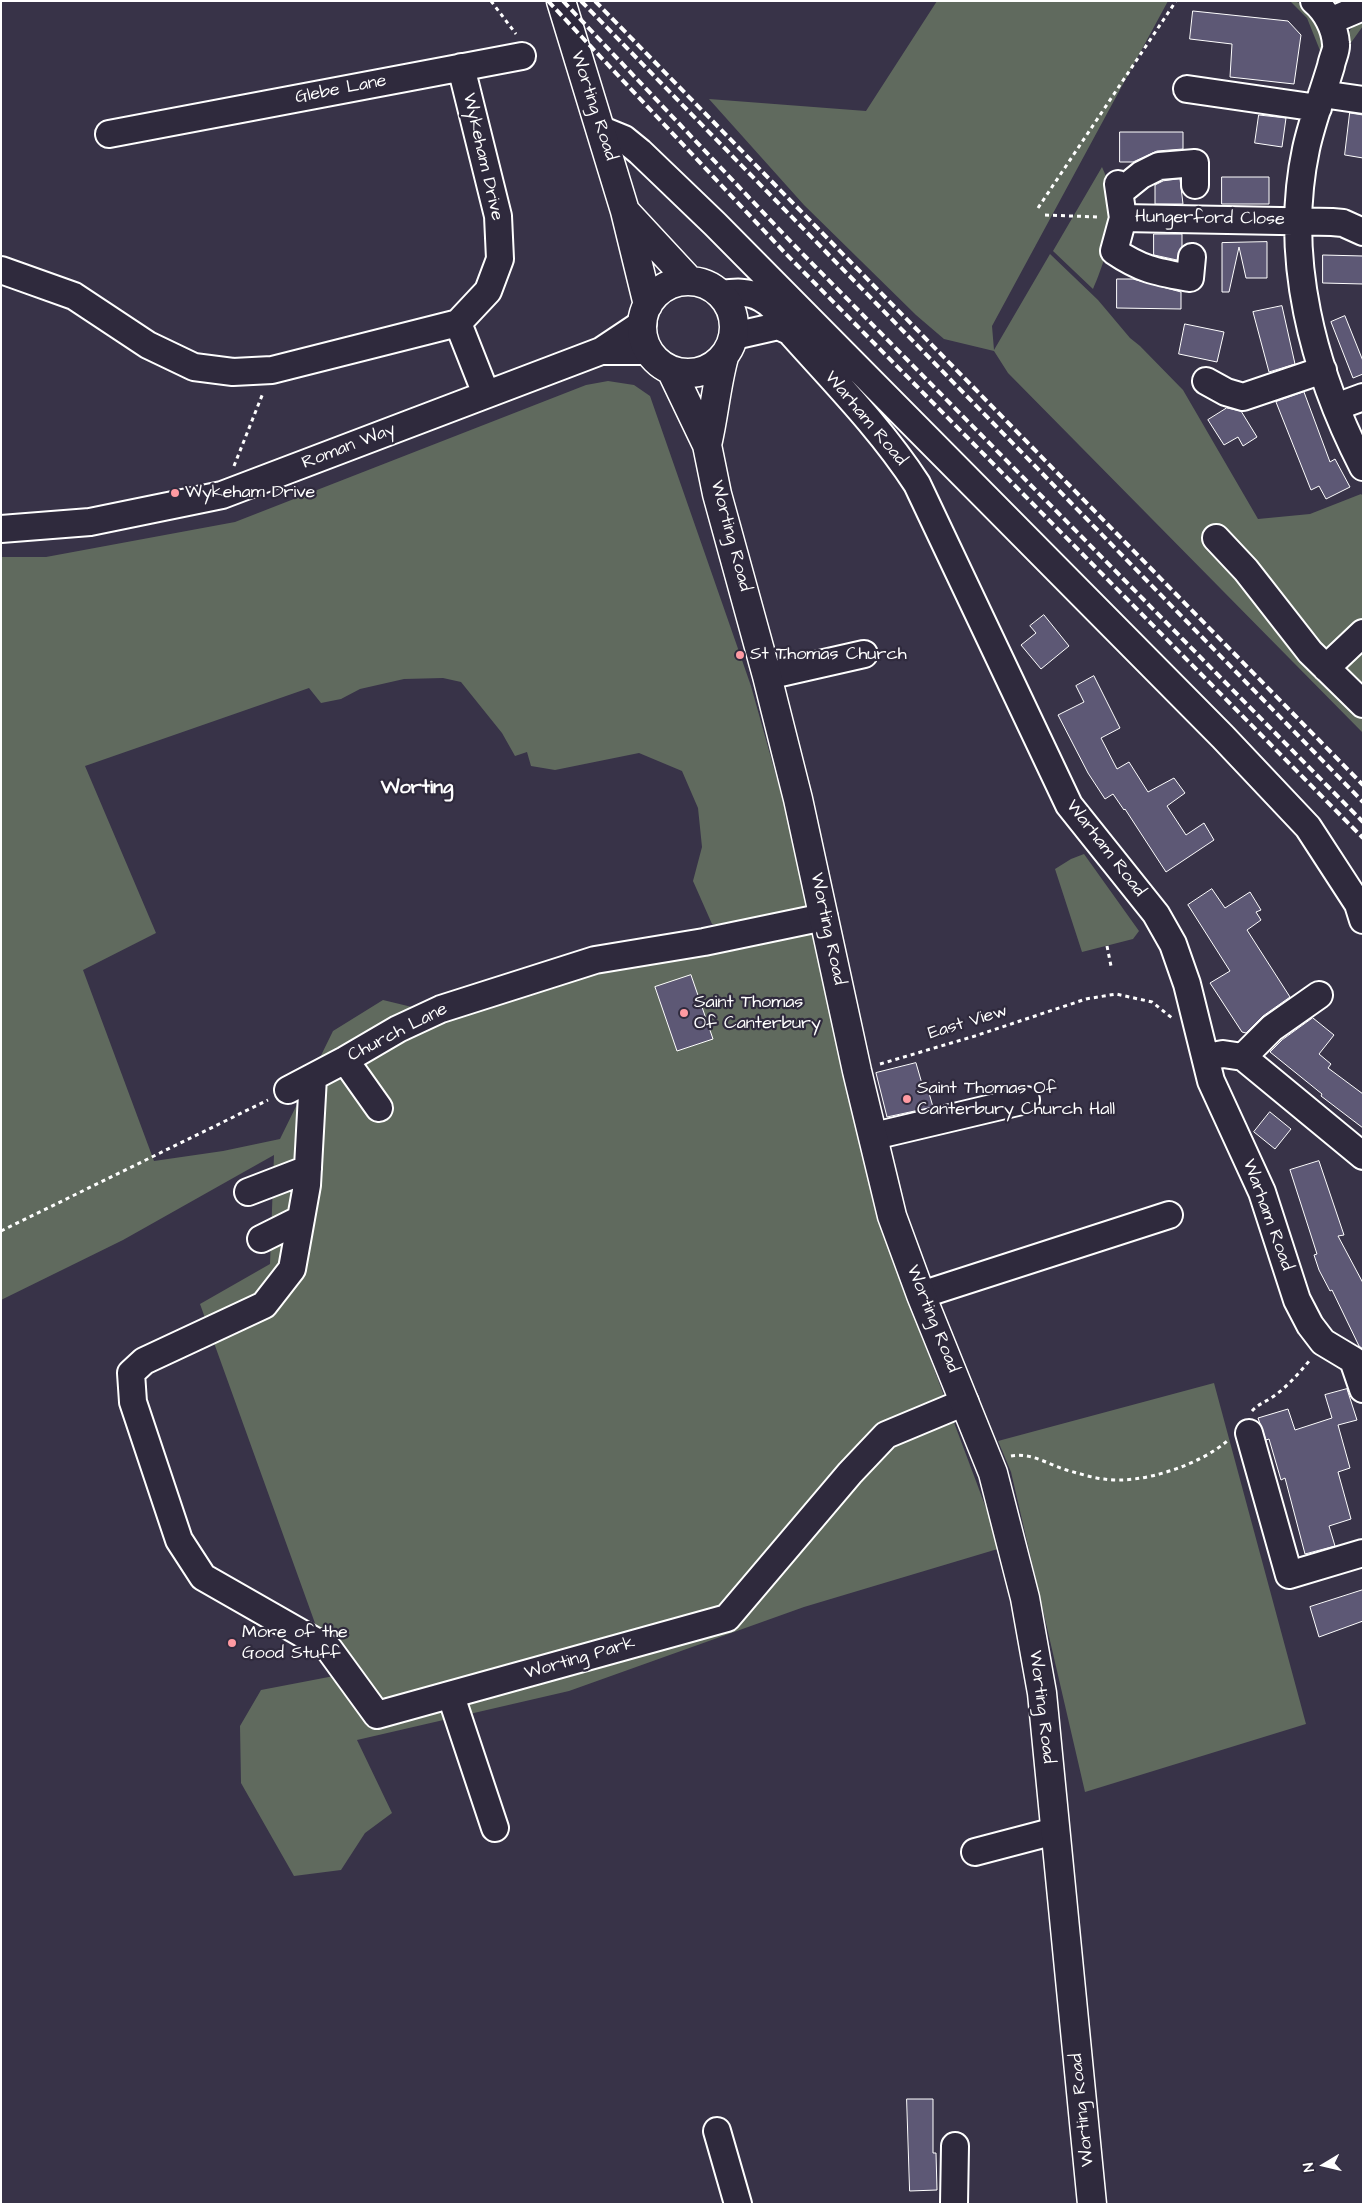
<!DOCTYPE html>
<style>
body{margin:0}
#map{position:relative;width:1364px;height:2205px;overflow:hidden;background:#383348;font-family:"Architects Daughter",sans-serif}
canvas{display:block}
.frame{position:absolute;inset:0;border:2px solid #fff;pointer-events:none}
.north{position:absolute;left:1299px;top:2140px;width:50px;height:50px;-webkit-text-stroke:4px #2f2a3d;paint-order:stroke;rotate:261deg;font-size:14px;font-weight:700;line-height:20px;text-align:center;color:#fff}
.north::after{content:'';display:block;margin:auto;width:18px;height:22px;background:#fff;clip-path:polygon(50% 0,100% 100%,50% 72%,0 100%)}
</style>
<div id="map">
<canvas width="1364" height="2205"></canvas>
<div class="frame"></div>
<div class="north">N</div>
</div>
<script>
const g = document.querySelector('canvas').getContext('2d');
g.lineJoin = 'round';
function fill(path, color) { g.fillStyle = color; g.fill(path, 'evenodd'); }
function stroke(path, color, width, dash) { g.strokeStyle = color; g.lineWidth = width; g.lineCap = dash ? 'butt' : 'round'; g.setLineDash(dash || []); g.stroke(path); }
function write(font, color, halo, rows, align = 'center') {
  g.font = font + ' "Architects Daughter",sans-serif'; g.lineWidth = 4.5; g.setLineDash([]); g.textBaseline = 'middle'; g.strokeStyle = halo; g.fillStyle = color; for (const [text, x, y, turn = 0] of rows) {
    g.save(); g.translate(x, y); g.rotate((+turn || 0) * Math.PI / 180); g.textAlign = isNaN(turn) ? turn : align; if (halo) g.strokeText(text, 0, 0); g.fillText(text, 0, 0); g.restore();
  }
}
fill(new Path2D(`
 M 937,1 L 1168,1 L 992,326 L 994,350 L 1050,254 L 1098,300 L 1130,338 L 1140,346 L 1183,390 L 1258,519 L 1310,514 L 1361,494 L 1363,496 L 1363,733 L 1008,373 L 994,351 L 944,339 L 916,315 L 804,205 L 709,99 L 866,111 Z
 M 1290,1 C 1313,1 1328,34 1321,53 L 1307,18 Z
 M 1363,19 L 1363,26 L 1345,51 C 1346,36 1349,26 1363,19 Z
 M 1102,167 C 1108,180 1113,198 1113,213 C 1113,235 1102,269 1093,289 L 1053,251 Z
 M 608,381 L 634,385 L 650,396 L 751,686 L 813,908 L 838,1052 L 876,1214 L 1001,1548 L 804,1607 L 569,1691 L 357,1740 L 392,1813 L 365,1833 L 341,1870 L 294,1876 L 241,1783 L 240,1726 L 261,1690 L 334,1676 L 200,1304 L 270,1264 L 274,1155 L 123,1240 L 1,1300 L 1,557 L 46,557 L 235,522 L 586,385 ZM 443,678 L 461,682 L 502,733 L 515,756 L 527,752 L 531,766 L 555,770 L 639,753 L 682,771 L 698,808 L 702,847 L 693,881 L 712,924 L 744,927 L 416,1008 L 383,1000 L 333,1031 L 280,1139 L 223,1151 L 154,1161 L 83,970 L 156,933 L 85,766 L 309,688 L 321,703 L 341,699 L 360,689 L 404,679 Z
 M 1084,854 L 1139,931 L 1133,939 L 1082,952 L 1055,869 L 1071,859 Z
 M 1214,1383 L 1306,1724 L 1085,1792 L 1011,1472 L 998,1441 Z`), '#606a5e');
const building = new Path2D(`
 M 1193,11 L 1288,21 L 1301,35 L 1294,84 L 1230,77 L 1232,44 L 1190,39 Z
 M 1350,113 L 1363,115 L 1363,158 L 1345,155 Z
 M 1259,115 L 1286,118 L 1282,147 L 1255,143 Z
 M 1120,132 L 1183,132 L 1183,149 L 1157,151 L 1133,162 L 1120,162 Z
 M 1222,177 L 1269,177 L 1269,204 L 1222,204 Z
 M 1180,179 L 1183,204 L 1155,204 L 1155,185 L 1163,181 Z
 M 1154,234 L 1182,234 L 1182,246 L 1177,260 L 1154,255 Z
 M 1267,242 L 1267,278 L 1246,278 L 1239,247 L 1229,292 L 1222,292 L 1222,243 Z
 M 1323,255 L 1363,256 L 1363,284 L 1323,283 Z
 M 1117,279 L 1133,279 L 1181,292 L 1181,309 L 1117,308 Z
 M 1282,306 L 1295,364 L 1269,372 L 1253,312 Z
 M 1345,316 L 1363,361 L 1363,374 L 1353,378 L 1331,322 Z
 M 1185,324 L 1224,332 L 1217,362 L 1179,354 Z
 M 1304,392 L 1330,462 L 1335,459 L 1350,487 L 1326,499 L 1319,486 L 1311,490 L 1276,402 Z
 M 1227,408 L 1241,411 L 1257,437 L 1243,446 L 1238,437 L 1224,445 L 1208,420 Z
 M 1044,615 L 1069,646 L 1041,669 L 1021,645 L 1036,633 L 1030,626 Z
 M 1094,676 L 1120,728 L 1101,738 L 1117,769 L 1129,762 L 1148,792 L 1174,778 L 1185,793 L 1167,806 L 1186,835 L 1204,823 L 1214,840 L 1166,872 L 1125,809 L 1124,810 L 1113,794 L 1105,799 L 1088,773 L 1058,715 L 1084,702 L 1076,686 Z
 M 1212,889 L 1225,908 L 1250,892 L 1261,910 L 1256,912 L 1261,920 L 1247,930 L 1290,997 L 1263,1016 L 1246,1033 L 1242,1032 L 1210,983 L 1230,971 L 1188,905 Z
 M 691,975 L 713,1039 L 677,1051 L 655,987 Z
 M 1313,1018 L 1334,1035 L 1319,1054 L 1331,1064 L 1328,1068 L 1363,1094 L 1363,1128 L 1321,1096 L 1322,1094 L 1270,1052 L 1282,1040 Z
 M 916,1063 L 923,1087 L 927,1086 L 933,1107 L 887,1117 L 876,1073 Z
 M 1270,1112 L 1291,1129 L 1275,1149 L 1254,1132 Z
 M 1319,1161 L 1344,1235 L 1338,1236 L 1363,1283 L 1363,1349 L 1359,1346 L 1332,1290 L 1330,1291 L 1319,1270 L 1314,1255 L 1317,1254 L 1290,1170 Z
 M 1347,1389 L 1357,1420 L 1338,1425 L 1350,1468 L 1338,1472 L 1351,1519 L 1329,1526 L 1335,1546 L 1305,1554 L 1285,1478 L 1281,1480 L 1269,1439 L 1266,1440 L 1258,1418 L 1288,1409 L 1295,1430 L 1332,1418 L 1325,1395 Z
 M 1363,1590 L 1363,1621 L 1319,1637 L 1310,1607 Z
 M 907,2099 L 933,2099 L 933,2153 L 936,2153 L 937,2190 L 910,2191 Z`);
fill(building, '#5d5875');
stroke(building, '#fff', 1);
const minor = new Path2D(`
 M 1314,1 C 1326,11 1335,28 1336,44 C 1337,50 1332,59 1331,66 C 1323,93 1312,121 1306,149 C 1283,257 1313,370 1363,467
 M 1330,21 L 1363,7
 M 1187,89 L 1318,108
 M 1322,94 L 1363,100
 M 602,130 L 624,139 L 640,152 L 715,224 L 1223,737 L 1308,827 L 1358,904 L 1363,920
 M 109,134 L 522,56
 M 1118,184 L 1123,218 L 1114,251 C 1142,270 1157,272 1190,278 L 1192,257
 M 1120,192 L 1141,175 L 1159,166 L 1195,163 L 1195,185
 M 1123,218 L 1332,222 L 1343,223 L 1363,232
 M 1,270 L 74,296 L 148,345 L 194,367 L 233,372 L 272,370 L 458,323 L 488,291 L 500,259 L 498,216 L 461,67
 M 720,294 C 735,292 748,291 761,298 C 777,306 782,322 793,335 C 836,383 882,430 917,484 L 1069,805 L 1156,914 L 1173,944 L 1187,984 L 1211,1081 L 1262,1192 L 1297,1300 L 1310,1325 L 1323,1342 L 1353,1360
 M 458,323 L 486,394
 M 734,336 L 778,326 L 791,332
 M 601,351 L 648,351
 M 1206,381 L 1226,392 L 1243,397 L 1323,370
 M 1336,407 L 1363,397
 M 1,529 L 90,522 L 222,495 L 601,351 L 643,323
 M 1216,538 L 1246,570 L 1310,652 L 1363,704
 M 1326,668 L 1363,633
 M 767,676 L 864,654
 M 1207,1057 L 1223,1054 L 1243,1057 L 1363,1156
 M 1243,1057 L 1272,1028 L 1319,995
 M 345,1060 L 379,1108
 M 313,1077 L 307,1185 L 292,1269 L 264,1305 L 144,1361 L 131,1373 L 133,1402 L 179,1540 L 203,1577 L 329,1649 L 377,1715 L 727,1618 L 850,1473 L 886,1435 L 965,1402
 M 288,1090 L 345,1060 L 398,1029 L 441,1009 L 595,960 L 704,942 L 824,917
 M 874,1136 L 1026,1100
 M 248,1192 L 308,1169
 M 261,1239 L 301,1219
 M 921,1295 L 1169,1215
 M 1353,1360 L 1363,1389
 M 1249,1433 L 1289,1575 L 1363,1553
 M 451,1696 L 495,1828
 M 975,1852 L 1055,1831
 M 717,2131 L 738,2204
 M 954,2204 L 955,2146`);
const major = new Path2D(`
 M 561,1 L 625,211 L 648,305
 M 625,211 L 689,280
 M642 327a46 46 0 1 1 92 0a46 46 0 1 1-92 0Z
 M 671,370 L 707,445 L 717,494 L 767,676 L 798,799 L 857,1071 L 892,1216 L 921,1295 L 993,1473 L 1025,1598 L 1042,1693 L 1092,2204
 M 707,445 C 714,416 716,386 724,357`);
stroke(minor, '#fff', 30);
stroke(major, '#fff', 31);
stroke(new Path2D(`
 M 491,1 L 516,34
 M 1038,208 L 1176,1
 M 1045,215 L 1099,217
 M 234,466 L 263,393
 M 1107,946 L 1111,966
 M 880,1064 L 975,1036 L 1086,999 L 1116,994 L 1152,1002 L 1172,1018
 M 1,1231 L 268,1100
 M 1252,1411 C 1258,1404 1266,1402 1274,1396 C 1288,1386 1299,1373 1310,1360
 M 1011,1456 C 1033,1452 1050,1466 1070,1471 C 1081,1474 1093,1478 1104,1479 C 1140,1485 1200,1465 1227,1441`), '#fff', 3, [4, 4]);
stroke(minor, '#2f2a3d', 26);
stroke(major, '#2f2a3d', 28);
stroke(new Path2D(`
 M 548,1 L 786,254 L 1363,838
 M 563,1 L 794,245 L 1363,822
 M 581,1 L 1363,802
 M 595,1 L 1363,785`), '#fff', 4, [8, 4]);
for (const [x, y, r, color] of [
 [175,493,5,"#ff9aa2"],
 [740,655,5,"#ff9aa2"],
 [684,1013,5,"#ff9aa2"],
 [907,1099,5,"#ff9aa2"],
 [232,1643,5,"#ff9aa2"]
]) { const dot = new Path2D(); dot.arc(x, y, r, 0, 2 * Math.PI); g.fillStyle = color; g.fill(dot); stroke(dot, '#2f2a3d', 2); }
write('18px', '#fff', '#2f2a3d', [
 ["Glebe Lane",341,90,-11],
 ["Worting Road",593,106,72],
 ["Wykeham Drive",482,157,77],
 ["Hungerford Close",1210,219,1],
 ["Warham Road",865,419,50],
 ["Roman Way",349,447,-21],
 ["Worting Road",730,536,75],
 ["Warham Road",1105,849,52],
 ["Worting Road",827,929,78],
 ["East View",968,1023,-17],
 ["Church Lane",398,1033,-27],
 ["Warham Road",1267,1215,70],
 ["Worting Road",932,1319,68],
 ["Worting Park",580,1659,-16],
 ["Worting Road",1041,1707,83],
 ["Worting Road",1083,2110,-96]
]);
write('18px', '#fff', '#2f2a3d', [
 ["Wykeham Drive",185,493],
 ["St Thomas Church",750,655],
 ["Saint Thomas",694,1003],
 ["Of Canterbury",694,1024],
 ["Saint Thomas Of",917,1089],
 ["Canterbury Church Hall",917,1110],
 ["More of the",242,1633],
 ["Good Stuff",242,1654]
], 'left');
write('bold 20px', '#fff', '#2f2a3d', [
 ["Worting",417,789]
]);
</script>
